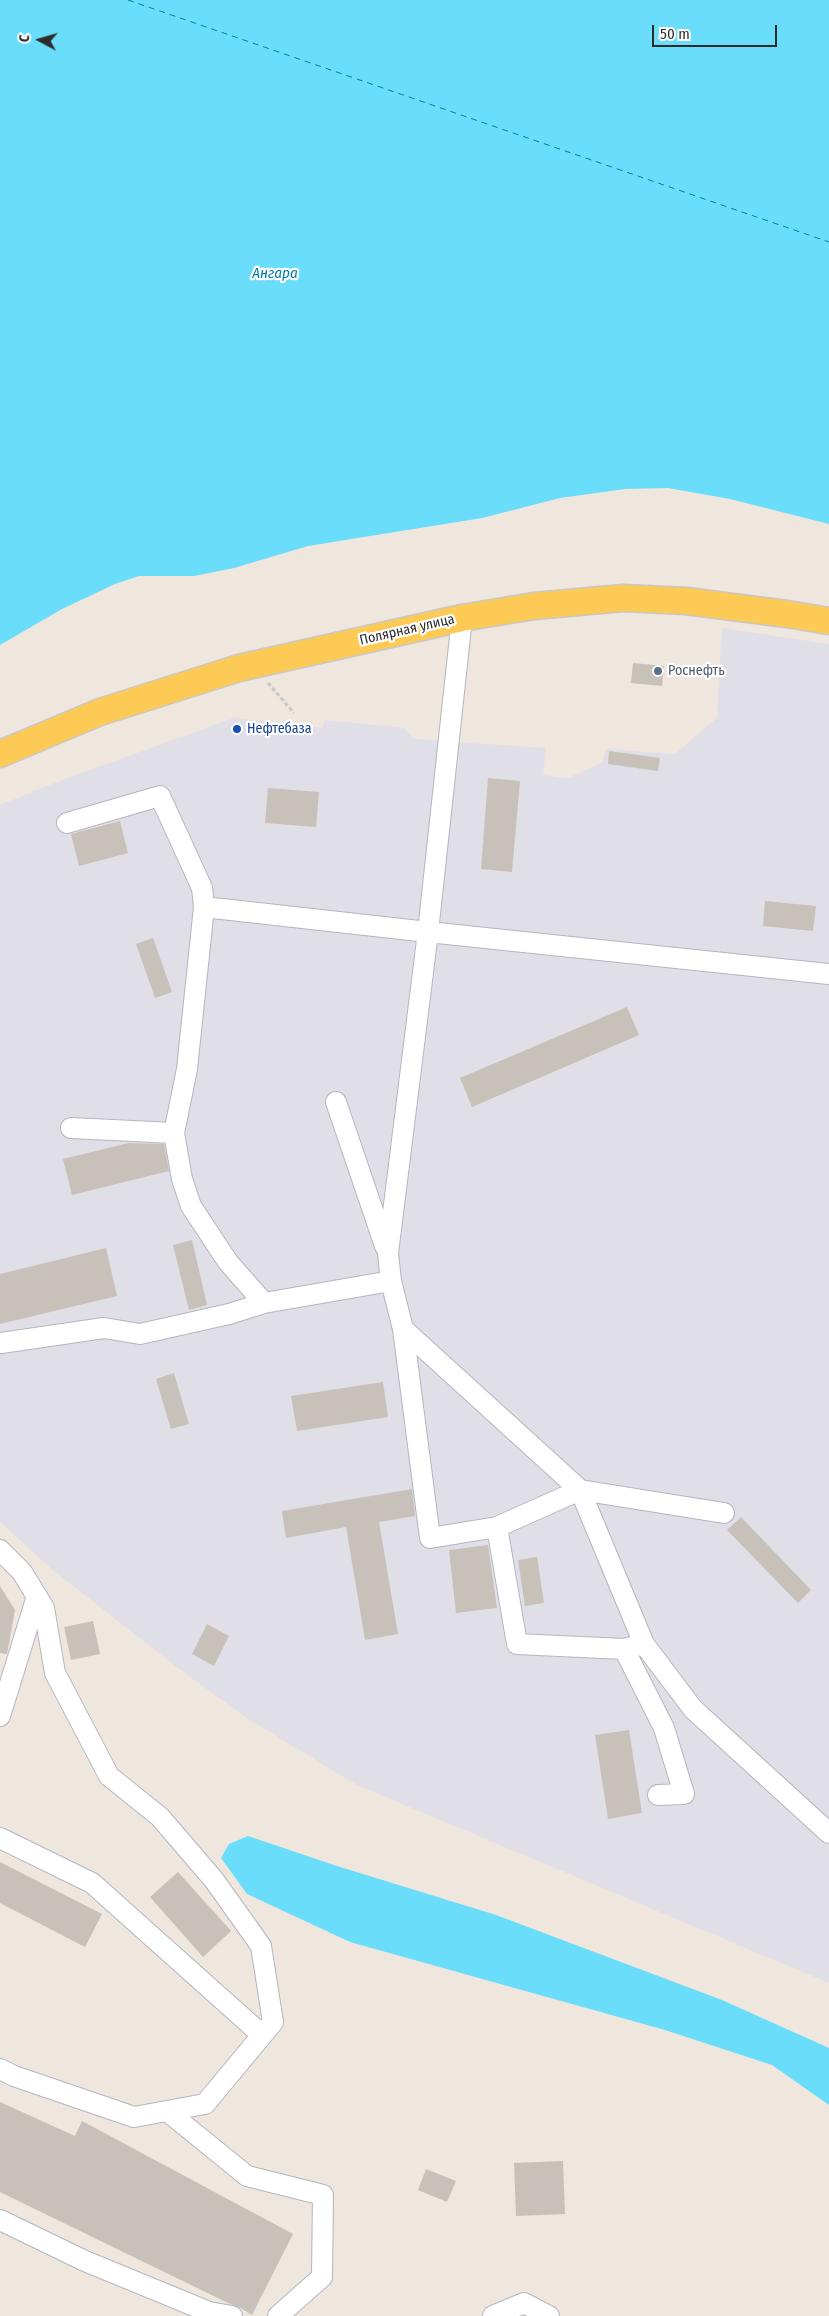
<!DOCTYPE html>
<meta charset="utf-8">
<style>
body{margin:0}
#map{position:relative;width:829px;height:2316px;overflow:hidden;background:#efe6de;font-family:"Fira Sans Condensed",sans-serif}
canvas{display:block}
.north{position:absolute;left:15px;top:15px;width:50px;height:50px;-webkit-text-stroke:4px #fff;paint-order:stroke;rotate:276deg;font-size:14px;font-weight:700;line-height:20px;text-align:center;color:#2c2c2c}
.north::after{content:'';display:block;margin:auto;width:18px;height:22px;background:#2c2c2c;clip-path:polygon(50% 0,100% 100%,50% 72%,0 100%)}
.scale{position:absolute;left:652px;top:25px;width:125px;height:22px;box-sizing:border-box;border:2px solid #2c2c2c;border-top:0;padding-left:6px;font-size:15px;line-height:18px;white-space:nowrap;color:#2c2c2c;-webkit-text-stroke:4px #fff;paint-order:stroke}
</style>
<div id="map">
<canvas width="829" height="2316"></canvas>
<div class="north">С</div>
<div class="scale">50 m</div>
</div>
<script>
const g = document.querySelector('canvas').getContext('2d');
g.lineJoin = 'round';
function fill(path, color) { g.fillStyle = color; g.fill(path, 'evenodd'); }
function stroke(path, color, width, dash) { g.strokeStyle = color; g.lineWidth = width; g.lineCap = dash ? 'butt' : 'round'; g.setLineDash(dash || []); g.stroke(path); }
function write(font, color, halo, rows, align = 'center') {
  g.font = font + ' "Fira Sans Condensed",sans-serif'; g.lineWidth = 4.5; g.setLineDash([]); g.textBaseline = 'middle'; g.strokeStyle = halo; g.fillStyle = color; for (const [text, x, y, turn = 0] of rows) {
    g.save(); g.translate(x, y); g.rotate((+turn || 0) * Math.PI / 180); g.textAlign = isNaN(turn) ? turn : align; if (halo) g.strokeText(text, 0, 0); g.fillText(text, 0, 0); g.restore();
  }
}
fill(new Path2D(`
 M 722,628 L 829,644 L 829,1983 L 357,1785 L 248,1719 L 178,1668 L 54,1571 L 0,1522 L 0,805 L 62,780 L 234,718 L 322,728 L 325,720 L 404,728 L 414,739 L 546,748 L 543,775 L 568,778 L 603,762 L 606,749 L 675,754 L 717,718 Z`), '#e0dfe7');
fill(new Path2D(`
 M 0,0 L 829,0 L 829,524 L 730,499 L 668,488 L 625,489 L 560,498 L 482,518 L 308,546 L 234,568 L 194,576 L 139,576 L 115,584 L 62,609 L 0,645 Z
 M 248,1836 L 337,1866 L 496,1915 L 722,2000 L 829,2048 L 829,2105 L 772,2065 L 665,2030 L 350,1942 L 247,1894 L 221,1858 L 229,1844 Z`), '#69ddf9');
stroke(new Path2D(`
 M 128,0 L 829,242`), '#027cab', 1, [6, 5]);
fill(new Path2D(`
 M 633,663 L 664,666 L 662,686 L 631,683 Z
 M 609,751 L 660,758 L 658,771 L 608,764 Z
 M 488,778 L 520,781 L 512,872 L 481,869 Z
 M 268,788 L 319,792 L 316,827 L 265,823 Z
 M 120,821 L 128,853 L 79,866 L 71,834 Z
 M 765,901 L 816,906 L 813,931 L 763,926 Z
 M 153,938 L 172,992 L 155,998 L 136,944 Z
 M 627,1007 L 639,1035 L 472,1107 L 460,1078 Z
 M 129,1143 L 164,1144 L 169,1171 L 72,1195 L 63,1159 Z
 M 192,1240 L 207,1305 L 189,1310 L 173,1245 Z
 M 106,1248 L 117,1296 L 0,1324 L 0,1274 Z
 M 174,1373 L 189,1424 L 171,1429 L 156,1379 Z
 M 383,1382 L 388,1417 L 297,1431 L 291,1396 Z
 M 412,1489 L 415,1516 L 379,1522 L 398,1634 L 365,1640 L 346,1527 L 286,1538 L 282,1511 Z
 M 741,1517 L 811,1590 L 798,1603 L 727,1530 Z
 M 488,1545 L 497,1608 L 456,1613 L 449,1550 Z
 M 537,1557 L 544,1603 L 525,1606 L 518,1560 Z
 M 0,1586 L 15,1610 L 7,1654 L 0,1653 Z
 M 93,1621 L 100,1654 L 71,1660 L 64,1627 Z
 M 207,1624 L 229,1636 L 214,1666 L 192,1654 Z
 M 629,1730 L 642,1813 L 608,1819 L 595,1735 Z
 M 0,1862 L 102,1914 L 85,1947 L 0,1903 Z
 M 178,1872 L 231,1931 L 203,1957 L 150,1897 Z
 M 0,2102 L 75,2136 L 82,2121 L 293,2234 L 252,2315 L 239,2307 L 228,2303 L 0,2192 Z
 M 563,2161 L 565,2214 L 516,2216 L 514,2163 Z
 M 426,2169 L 456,2181 L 447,2202 L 418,2190 Z`), '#c7c1b9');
const minor = new Path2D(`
 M 462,618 L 428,932 L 829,974
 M 67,823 L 160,796 L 202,888 L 204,907
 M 336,1102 L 385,1246
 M 71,1128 L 174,1133 L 187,1069 L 204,907 L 428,932 L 388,1253 L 391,1281 L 403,1329 L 580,1490 L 644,1644 L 693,1709 L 829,1833
 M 174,1133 L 182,1179 L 191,1206 L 228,1262 L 264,1303
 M 403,1329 L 430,1538 L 497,1527
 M 1,1343 L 104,1328 L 140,1334 L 229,1314 L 264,1303 L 391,1281
 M 0,1550 L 22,1572 L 44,1608 L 55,1673 L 109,1776 L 160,1817 L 214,1880 L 261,1946 L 273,2022 L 205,2104 L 134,2117 L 14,2076 L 0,2069
 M 644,1644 L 624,1649 L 517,1644 L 497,1527 L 580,1490 L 724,1513
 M 624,1649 L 664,1728 L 684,1794 L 658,1795
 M 0,1716 L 37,1596
 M 0,1838 L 92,1883 L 262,2035
 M 167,2111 L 247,2176 L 323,2195 L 322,2277 L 278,2316
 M 0,2220 L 85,2261 L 209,2312 L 232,2316
 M 493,2316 L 524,2303 L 549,2316`);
const major = new Path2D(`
 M 0,754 L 100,712 L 239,668 L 462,618 L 534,606 L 623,598 L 686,601 L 787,614 L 829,621`);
stroke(minor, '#b2b6c1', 22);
stroke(major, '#c8c8c8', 29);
stroke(new Path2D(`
 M 268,683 L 294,713`), '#c8c8c8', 3, [4, 2.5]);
stroke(minor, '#fff', 20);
stroke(major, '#fdca55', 26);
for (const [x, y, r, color] of [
 [658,671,5,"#5c6f8a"],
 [237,729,5,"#1a4fb4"]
]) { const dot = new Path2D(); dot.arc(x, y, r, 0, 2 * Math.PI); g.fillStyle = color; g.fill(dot); stroke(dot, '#fff', 2); }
write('14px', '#2c2c2c', '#fff', [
 ["Полярная улица",407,630,-13]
]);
write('14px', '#4e5e75', '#fff', [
 ["Роснефть",668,671]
], 'left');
write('14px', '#164399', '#fff', [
 ["Нефтебаза",247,729]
], 'left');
write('italic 15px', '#027cab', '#fff', [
 ["Ангара",275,274]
]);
</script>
